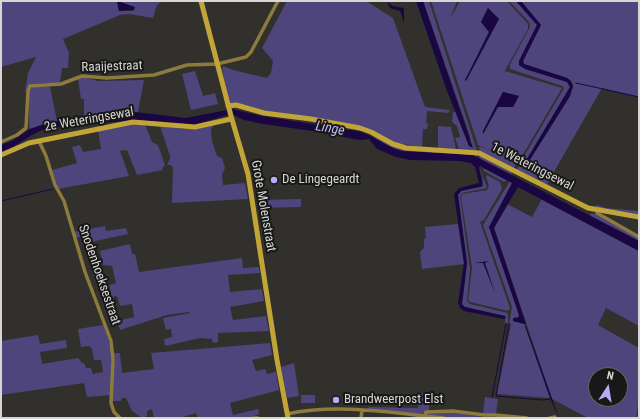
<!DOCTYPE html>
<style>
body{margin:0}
#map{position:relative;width:640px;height:419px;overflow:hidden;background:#31302d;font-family:"Roboto Condensed",sans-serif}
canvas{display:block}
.frame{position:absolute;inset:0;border:2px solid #d7d6d5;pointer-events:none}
.north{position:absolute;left:588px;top:367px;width:40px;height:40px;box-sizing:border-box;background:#181817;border:1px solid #646463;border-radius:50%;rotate:12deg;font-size:11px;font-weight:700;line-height:16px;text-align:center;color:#d7d6d5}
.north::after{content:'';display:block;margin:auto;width:14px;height:18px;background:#b5acf8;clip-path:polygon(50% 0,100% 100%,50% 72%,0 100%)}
</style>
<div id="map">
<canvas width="640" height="419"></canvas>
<div class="frame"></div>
<div class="north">N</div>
</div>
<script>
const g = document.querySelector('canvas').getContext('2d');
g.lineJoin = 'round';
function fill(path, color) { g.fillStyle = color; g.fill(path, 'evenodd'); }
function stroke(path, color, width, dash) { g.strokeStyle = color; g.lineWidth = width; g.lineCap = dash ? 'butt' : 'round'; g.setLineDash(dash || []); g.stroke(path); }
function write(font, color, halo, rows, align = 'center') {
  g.font = font + ' "Roboto Condensed",sans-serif'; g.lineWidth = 4; g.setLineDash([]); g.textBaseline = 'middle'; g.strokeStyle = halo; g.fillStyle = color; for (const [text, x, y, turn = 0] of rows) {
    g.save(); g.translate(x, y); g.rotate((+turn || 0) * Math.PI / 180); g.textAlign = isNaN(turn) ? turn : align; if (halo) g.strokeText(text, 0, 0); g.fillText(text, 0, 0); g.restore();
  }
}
fill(new Path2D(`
 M 1,1 L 117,1 L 119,11 L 134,11 L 130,6 L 120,1 L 162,1 L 157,5 L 153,18 L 129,14 L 120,15 L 63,39 L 69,53 L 68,68 L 62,68 L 60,83 C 49,84 30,80 25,93 L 28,73 L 36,57 L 1,67 Z
 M 287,1 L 366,1 L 393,18 L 425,107 L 450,110 L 448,113 L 427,111 L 426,123 L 428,124 L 427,129 L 423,129 L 422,147 L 396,143 L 370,130 L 268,112 L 230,103 L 222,69 L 223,66 L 233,70 L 267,78 L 271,73 L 273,61 L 262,48 Z
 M 423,1 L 429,1 L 477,151 L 459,149 L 455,138 L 460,137 L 457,126 L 452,122 L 453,112 L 456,112 L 469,146 L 470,136 Z
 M 431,1 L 457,1 L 450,19 L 460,1 L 507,1 L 528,24 L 528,29 L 503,74 L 505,71 L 562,88 L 518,163 L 478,145 ZM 488,8 L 499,19 L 482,47 L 489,32 L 481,22 ZM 503,92 L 519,96 L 507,107 L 498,107 L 483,134 L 483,131 Z
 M 509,1 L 516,1 L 537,25 L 519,61 L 520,66 L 567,82 L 570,87 L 524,164 L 526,166 L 570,96 L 573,86 L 571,81 L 567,78 L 524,64 L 523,61 L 541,25 L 521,1 L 639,1 L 639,97 L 602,88 L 547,184 L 519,169 L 590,207 L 584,206 L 516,170 L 564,88 L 562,86 L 510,69 L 510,64 L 530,27 L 529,22 Z
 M 195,71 L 203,96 L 215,93 L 218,104 L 191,110 L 182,74 Z
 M 82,77 L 99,81 L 144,80 L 138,112 L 84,119 L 84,99 L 81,99 L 78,79 Z
 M 32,87 L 50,87 L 57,121 L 44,124 L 30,129 L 29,127 L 29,92 Z
 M 129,124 L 145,124 L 152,142 L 158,145 L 165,165 L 162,168 L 163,170 L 137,175 L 127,150 L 120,151 L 129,176 L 58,189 L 52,170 L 77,163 L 72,147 L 80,145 L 83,152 L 101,149 L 98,130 Z
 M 215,124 L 211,129 L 212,141 L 217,156 L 222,158 L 225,168 L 222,174 L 223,185 L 245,183 L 248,199 L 172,203 L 173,168 L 171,165 L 167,165 L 170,159 L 170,156 L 160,126 L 184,129 Z
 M 438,126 L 451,127 L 456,149 L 438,148 Z
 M 373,136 L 389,144 L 477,154 L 478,158 C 445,146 399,163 373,136 Z
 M 481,146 L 516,163 L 514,169 L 480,152 L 479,147 Z
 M 479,155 L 513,172 L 511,174 L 480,159 Z
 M 479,166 L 487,188 L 462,193 L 460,196 L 470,269 L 467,301 L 470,304 L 508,313 L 508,323 L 505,323 L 505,316 L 465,307 L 462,305 L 467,263 L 458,195 L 461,191 L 481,187 L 483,180 Z
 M 483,168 L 506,180 L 508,180 L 504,182 L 484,171 Z
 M 487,175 L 500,182 L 502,189 L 484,220 L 480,222 L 510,308 L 508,311 L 470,302 L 468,300 L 472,268 L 461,197 L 462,194 L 487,190 L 489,186 L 486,177 Z
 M 510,181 L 512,184 L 489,227 L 519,315 L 519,317 L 515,317 L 513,321 L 524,323 L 550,398 L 497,394 L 511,324 L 509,323 L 512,307 L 483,225 Z
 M 301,199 L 301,207 L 259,208 L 258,200 Z
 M 542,199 L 546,202 L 639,251 L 639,326 L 606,308 L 598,325 L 639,348 L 639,398 L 636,418 L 588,418 L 552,399 L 494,228 L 507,204 L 532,217 ZM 596,375 L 620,375 L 620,399 L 596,399 Z
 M 597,205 L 606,208 L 639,211 L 639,216 L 594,207 Z
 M 591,213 L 598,215 L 639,238 L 639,241 L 590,216 Z
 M 458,224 L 464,264 L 422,269 L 420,252 L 424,248 L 424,239 L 426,238 L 425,227 Z
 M 105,226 L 106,231 L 126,228 L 128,234 L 91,242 L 89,235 L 75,238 L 73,232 Z
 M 130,244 L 132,254 L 135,254 L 139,272 L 242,258 L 243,268 L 259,267 L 260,273 L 228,275 L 230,292 L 262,289 L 264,301 L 230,307 L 233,320 L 266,316 L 269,331 L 218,333 L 218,342 L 213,343 L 212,339 L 200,338 L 165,346 L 164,339 L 172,337 L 171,329 L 166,330 L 163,318 L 190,313 L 189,312 L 167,315 L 120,330 L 117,321 L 134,317 L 132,304 L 120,306 L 117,296 L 112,297 L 109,285 L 116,283 L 112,266 L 103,265 L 100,251 Z
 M 103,325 C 114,348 112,370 111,395 L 87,397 L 84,383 L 1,395 L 1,341 L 38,335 L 40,344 L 66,340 L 67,348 L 40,352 L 42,364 L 78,358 L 82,363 L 84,363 L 86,368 L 91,368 L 93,374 L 103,372 L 101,360 L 94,360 L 92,349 L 89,346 L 81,347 L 78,329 Z
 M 270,343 L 272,355 L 252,360 L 256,371 L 265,369 L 267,374 L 276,372 L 279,390 L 230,403 L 233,415 L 258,409 L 259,414 L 249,418 L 198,418 L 196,413 L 180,418 L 154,418 L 152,409 L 147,411 L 147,416 L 142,418 L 132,411 L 126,398 L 122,398 L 121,401 L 112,401 L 114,353 L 120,353 L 122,373 L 154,369 L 151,353 Z
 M 294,363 L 299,396 L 287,398 L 281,367 Z
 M 419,393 L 430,393 L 429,410 L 422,414 L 367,409 L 369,407 L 418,408 Z
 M 301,395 L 315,395 L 315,403 L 301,403 Z
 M 485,397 L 498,399 L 496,414 L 483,414 Z
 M 426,412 L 451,412 L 488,418 L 457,418 L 427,415 Z`), '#4d457b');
fill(new Path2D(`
 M 117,1 L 135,7 L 134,10 L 119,11 Z
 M 416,1 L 423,1 L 473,148 L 469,146 L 447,91 Z
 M 516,1 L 521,1 L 541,25 L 523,61 L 524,64 L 567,78 L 571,81 L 573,86 L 570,96 L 526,166 L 524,164 L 570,87 L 567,82 L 525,69 L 519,65 L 519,61 L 537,25 Z
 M 387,2 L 393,6 L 404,8 L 404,23 L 400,11 L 390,8 Z
 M 488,8 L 499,19 L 466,81 L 465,80 L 489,32 L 481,22 Z
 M 503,92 L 519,96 L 513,107 L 498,107 L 483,134 L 483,131 Z
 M 232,109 L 262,116 L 357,131 C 374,135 386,147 402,151 L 473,155 L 639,241 L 639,251 L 518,187 L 494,228 L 526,324 L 524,324 L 513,321 L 513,318 L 518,318 L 519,315 L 489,227 L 512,183 L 480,166 L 479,167 L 483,186 L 461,191 L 458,195 L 467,263 L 462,304 L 465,307 L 505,316 L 506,318 L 504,319 L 464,311 L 460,308 L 458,303 L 464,263 L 454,194 L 459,188 L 479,183 L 475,167 L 471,163 L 460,161 L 410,160 L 396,157 L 377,149 L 369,139 L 360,140 L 312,131 L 263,124 L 244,120 L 234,115 L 227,115 L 195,125 L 135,120 L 49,128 C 32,132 18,146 1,153 L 1,145 L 12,141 L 30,129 L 50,122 L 108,117 L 135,112 L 186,118 Z
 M 489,261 L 485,263 L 495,293 L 483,263 L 475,263 Z
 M 525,326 L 526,326 L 559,418 L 550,398 Z`), '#1a0643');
stroke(new Path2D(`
 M 576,83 L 639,97
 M 1,201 L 53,189
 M 509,324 L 496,396 L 542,400 L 550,399
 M 492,397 L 506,324`), '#1a0643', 1);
stroke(new Path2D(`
 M 39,141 L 46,156 L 55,185 L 64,201 L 85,272 L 111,341 L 113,360 L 111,403 L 114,412 L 120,418
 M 1,142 L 17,135 L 26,128 L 28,91 L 30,86 L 61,84 L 82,76 L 107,78 L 154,75 L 187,65 L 217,64 L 246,57 L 251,52 L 278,1
 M 597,211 L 597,213 L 639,237
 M 287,414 C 338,403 393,413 444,418
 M 253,418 L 258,418
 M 361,418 L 362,410
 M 424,418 L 426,412 L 453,411 L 484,415 L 495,415 L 527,418
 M 550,418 L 555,417`), '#8c7b3d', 3.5);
stroke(new Path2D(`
 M 201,1 L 231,116 L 248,174 L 277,360 L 288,418
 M 228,106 L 236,105 L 264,113 L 311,119 L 360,128 L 371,132 L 393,144 L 406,148 L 479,153 L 588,208 L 639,217
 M 1,155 L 29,143 L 133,122 L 195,127 L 231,119`), '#c1a538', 5);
stroke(new Path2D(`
 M 638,418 L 639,412`), '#8f8e8c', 1, [2, 4]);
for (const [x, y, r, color] of [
 [274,180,4,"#b5acf8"],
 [336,400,4,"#b5acf8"]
]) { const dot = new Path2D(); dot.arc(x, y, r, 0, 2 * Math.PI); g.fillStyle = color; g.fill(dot); stroke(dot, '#181817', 1.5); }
write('13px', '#d7d6d5', '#181817', [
 ["Raaijestraat",112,67,-2],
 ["2e Weteringsewal",89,120,-10],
 ["1e Weteringsewal",532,167,27],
 ["Grote Molenstraat",263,206,80],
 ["Snodenhoeksestraat",99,275,71]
]);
write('13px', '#d7d6d5', '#181817', [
 ["De Lingegeardt",282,180],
 ["Brandweerpost Elst",344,400]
], 'left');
write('italic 14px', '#bdb6fa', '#181817', [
 ["Linge",330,129,10]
]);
</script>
